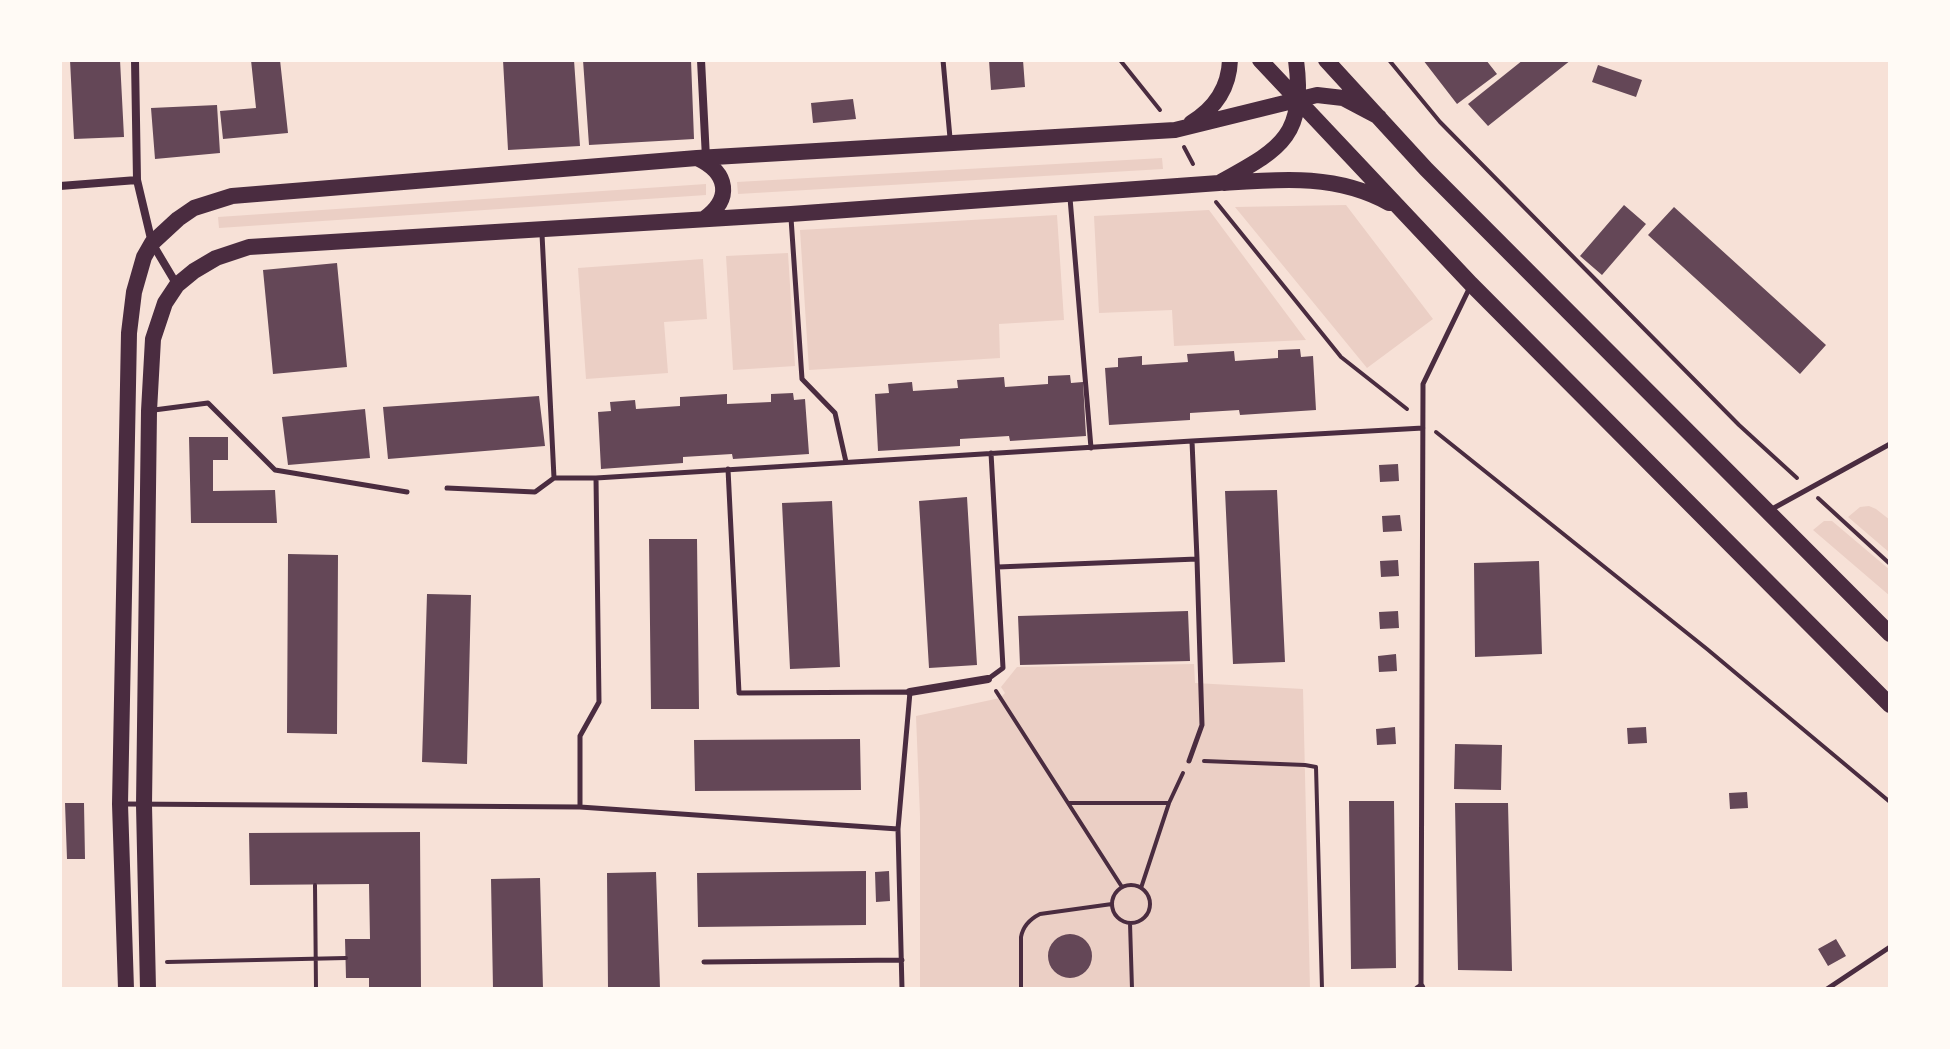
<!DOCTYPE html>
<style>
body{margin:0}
#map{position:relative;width:1950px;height:1049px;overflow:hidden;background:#f7e1d7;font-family:"PT Sans",sans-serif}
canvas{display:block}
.frame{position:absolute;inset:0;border:62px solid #fffaf5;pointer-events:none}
</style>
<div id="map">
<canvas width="1950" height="1049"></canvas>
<div class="frame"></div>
</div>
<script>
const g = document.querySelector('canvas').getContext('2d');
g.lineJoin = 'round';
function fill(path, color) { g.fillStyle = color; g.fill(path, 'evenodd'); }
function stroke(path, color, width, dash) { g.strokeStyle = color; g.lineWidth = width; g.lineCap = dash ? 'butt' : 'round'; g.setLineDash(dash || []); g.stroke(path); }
fill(new Path2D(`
 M 1162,158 L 1163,169 L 738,194 L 737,182 Z
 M 706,184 L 706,195 L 219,228 L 218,217 Z
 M 1346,205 L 1433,319 L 1367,368 L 1235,207 Z
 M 1209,210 L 1306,340 L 1174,346 L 1172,310 L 1099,313 L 1094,216 Z
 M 1057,215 L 1064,320 L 999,324 L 1000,358 L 809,370 L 800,230 Z
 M 788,253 L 795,366 L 733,370 L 726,256 Z
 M 703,259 L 707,319 L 664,322 L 668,373 L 586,379 L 578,268 Z
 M 1869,506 L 1876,509 L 1890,520 L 1890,553 L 1848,517 L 1860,507 Z
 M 1824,521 L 1832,521 L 1890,570 L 1890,596 L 1813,530 Z
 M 1194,664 L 1195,683 L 1303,689 L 1310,989 L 920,989 L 920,816 L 916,716 L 1000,698 L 1005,693 L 1001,687 L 1017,667 Z`), '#ebcfc5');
fill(new Path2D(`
 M 70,60 L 120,60 L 124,137 L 74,139 Z
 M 251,60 L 280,60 L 288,133 L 223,139 L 220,111 L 256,108 Z
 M 503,60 L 574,60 L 580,146 L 508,150 Z
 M 583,60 L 691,60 L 694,139 L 589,145 Z
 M 989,60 L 1023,60 L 1025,87 L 991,90 Z
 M 1423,60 L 1486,60 L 1497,74 L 1457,104 Z
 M 1523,60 L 1571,60 L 1488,126 L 1468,104 Z
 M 1598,65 L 1642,80 L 1636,97 L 1592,82 Z
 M 853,99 L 856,119 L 813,123 L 811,103 Z
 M 217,105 L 220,153 L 155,159 L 151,108 Z
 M 1624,205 L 1646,224 L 1602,275 L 1580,256 Z
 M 1674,207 L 1826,345 L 1800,374 L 1648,235 Z
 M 337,263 L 347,367 L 273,374 L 263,270 Z
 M 1300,349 L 1301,357 L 1313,356 L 1316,410 L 1240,415 L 1239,410 L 1190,413 L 1190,420 L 1109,425 L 1105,368 L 1118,367 L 1118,358 L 1142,356 L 1142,365 L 1188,362 L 1187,354 L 1234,351 L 1235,361 L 1278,358 L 1278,350 Z
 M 1070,375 L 1071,383 L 1083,382 L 1086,436 L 1010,441 L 1009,436 L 960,439 L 960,446 L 878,451 L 875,394 L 889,393 L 888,384 L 912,382 L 913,391 L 958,388 L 957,380 L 1004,377 L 1005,387 L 1048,384 L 1048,376 Z
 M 793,393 L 794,400 L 805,399 L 809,454 L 733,459 L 732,454 L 683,457 L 683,463 L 601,469 L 598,412 L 611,411 L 610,402 L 635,400 L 636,409 L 680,406 L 680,397 L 727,394 L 727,404 L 771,402 L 771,394 Z
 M 539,396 L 545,446 L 388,459 L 383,407 Z
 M 365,409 L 370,458 L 288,465 L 282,417 Z
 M 189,437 L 228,437 L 228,460 L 213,460 L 213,491 L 275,490 L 277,523 L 191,523 Z
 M 1398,464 L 1399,481 L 1380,482 L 1379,465 Z
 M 1277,490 L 1285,662 L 1233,664 L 1225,491 Z
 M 967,497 L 977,665 L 929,668 L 919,501 Z
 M 832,501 L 840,667 L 790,669 L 782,503 Z
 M 1400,515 L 1402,531 L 1383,532 L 1382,516 Z
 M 649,539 L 697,539 L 699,709 L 651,709 Z
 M 288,554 L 338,555 L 337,734 L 287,733 Z
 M 1398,560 L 1399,576 L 1381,577 L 1380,561 Z
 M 1539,561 L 1542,654 L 1475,657 L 1474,563 Z
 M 427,594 L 471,595 L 467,764 L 422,762 Z
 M 1188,611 L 1190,661 L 1020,665 L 1018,616 Z
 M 1398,611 L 1399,628 L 1380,629 L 1379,612 Z
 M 1396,654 L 1397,671 L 1379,672 L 1378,656 Z
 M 1395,727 L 1396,744 L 1377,745 L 1376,729 Z
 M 1646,727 L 1647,743 L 1628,744 L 1627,728 Z
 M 860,739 L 861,790 L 695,791 L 694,740 Z
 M 1455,744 L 1502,745 L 1501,790 L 1454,789 Z
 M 1747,792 L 1748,808 L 1730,809 L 1729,793 Z
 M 1349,801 L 1394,801 L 1396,968 L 1351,969 Z
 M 65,803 L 84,803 L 85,859 L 67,859 Z
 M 1455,803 L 1508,803 L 1512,971 L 1458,970 Z
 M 420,832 L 421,989 L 369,989 L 369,978 L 346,978 L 345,939 L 370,939 L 369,884 L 250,885 L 249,833 Z
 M 866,871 L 866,925 L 698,927 L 697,873 Z
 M 889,871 L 890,901 L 876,902 L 875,872 Z
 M 656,872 L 660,989 L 608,989 L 607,873 Z
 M 540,878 L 543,989 L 493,989 L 491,879 Z
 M1048 956a22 22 0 1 1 44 0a22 22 0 1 1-44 0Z
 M 1836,939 L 1846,956 L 1828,966 L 1818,949 Z`), '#644757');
stroke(new Path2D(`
 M 1120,60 L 1160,110
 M 1389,60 L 1440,122 L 1739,425 L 1797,478
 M 1184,147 L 1193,164
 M 1216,202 L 1341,357 L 1407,409
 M 1436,432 L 1707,649 L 1890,802
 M 1818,498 L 1890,564
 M 996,691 L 1122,887
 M 1204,761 L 1305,765 L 1316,767 L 1322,989
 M 1068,803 L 1169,803 L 1183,773
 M 315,885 L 316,989
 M1112 904a19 19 0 1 1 38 0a19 19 0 1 1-38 0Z
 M 1141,888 L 1169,803
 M 1130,923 L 1132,989
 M 167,962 L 346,958
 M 1021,989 L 1021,937 C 1023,926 1030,919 1040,914 L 1112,904`), '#4a2c40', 4);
stroke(new Path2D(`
 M 943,60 L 950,138
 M 1070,198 L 1091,448
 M 791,218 L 802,379 L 835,413 L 846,462
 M 542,234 L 554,478 L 596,478
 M 154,410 L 208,403 L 275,470 L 407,492
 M 1192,441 L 1197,559
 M 447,488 L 535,492 L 554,478
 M 1772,509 L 1890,444
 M 998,567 L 1197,559 L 1202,725 L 1189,761
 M 988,679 L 1003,668 L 991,453
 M 125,804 L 580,807 L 580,736 L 599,702 L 596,478 L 1192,441 L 1423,428
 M 580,807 L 898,829 L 910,692 L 739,693 L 728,469
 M 898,829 L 902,989
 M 704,962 L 902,960
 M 1421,988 L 1423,384 L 1469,289
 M 1827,989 L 1890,947`), '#4a2c40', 5);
stroke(new Path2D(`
 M 135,60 L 137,180 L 152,243 L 177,285
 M 701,60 L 706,158
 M 60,186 L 137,180
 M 910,692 L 988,679
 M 1418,989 L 1421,987`), '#4a2c40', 8);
stroke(new Path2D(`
 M 1260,60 L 1471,284 L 1890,705
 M 1326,60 L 1426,169 L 1890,634
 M 1191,123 C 1214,109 1229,88 1230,60
 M 697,158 C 729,173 732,199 704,219
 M 1224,183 C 1281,179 1337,174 1389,203
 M 126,989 L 120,804 L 129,333 L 134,292 L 144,257 L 152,243 L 178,219 L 194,208 L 232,196 L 697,158 L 1175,130 L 1317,95 L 1343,98 L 1379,117
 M 148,989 L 144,805 L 149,411 L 153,339 L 165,303 L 177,285 L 194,271 L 216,258 L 249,247 L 791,214 L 1219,183 C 1280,149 1306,138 1296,60`), '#4a2c40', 16);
</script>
